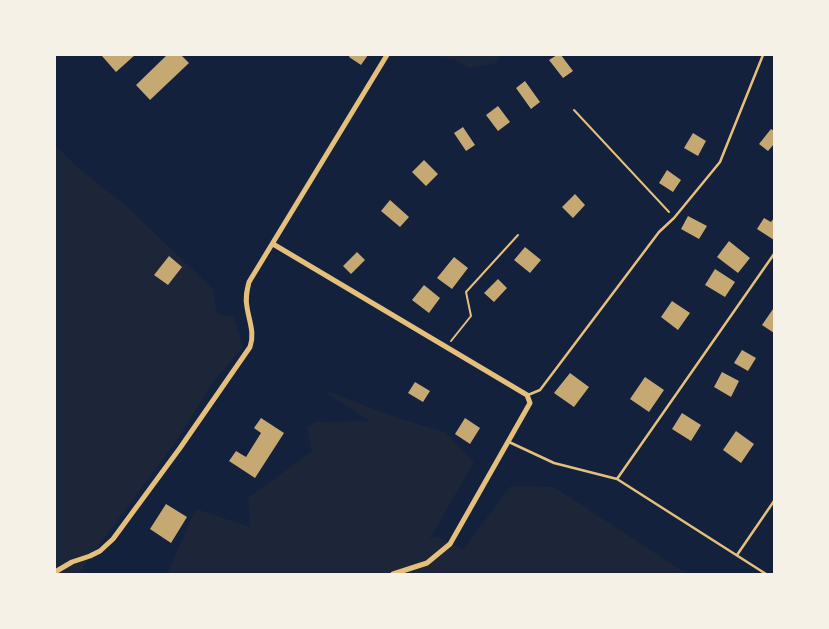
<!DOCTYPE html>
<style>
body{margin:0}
#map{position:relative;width:829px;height:629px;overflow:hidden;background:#14213d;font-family:"IBM Plex Serif",serif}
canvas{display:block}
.frame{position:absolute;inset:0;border:56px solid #f6f1e7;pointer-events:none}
</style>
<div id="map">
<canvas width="829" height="629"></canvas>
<div class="frame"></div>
</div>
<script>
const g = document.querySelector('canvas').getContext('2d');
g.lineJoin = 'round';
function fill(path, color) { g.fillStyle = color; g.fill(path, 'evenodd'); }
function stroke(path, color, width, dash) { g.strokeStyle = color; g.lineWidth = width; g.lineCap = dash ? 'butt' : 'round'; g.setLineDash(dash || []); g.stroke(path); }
fill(new Path2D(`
 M 439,55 L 502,55 L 496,63 L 469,68 L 453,59 L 439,58 Z
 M 55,145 L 77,167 L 126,206 L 212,288 L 217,314 L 234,317 L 243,347 L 213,382 L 179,437 L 78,574 L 55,574 Z
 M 320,389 L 404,420 L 445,432 L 474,462 L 430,538 L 437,536 L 463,550 L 511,486 L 554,487 L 687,574 L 167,574 L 196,509 L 250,527 L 248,498 L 312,451 L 307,427 L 315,422 L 370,421 Z`), '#1d2539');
fill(new Path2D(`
 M 103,55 L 135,55 L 116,72 L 102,56 Z
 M 167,55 L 181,55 L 189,63 L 150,100 L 136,85 Z
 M 350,55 L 368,55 L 361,65 L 349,57 Z
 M 557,55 L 561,55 L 573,71 L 563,78 L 549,60 Z
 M 525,81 L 540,102 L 531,109 L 516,88 Z
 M 498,106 L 510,122 L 498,131 L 486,115 Z
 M 463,127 L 475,145 L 466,151 L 454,133 Z
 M 771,129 L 774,131 L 774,144 L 768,151 L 759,144 Z
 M 693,133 L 706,141 L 698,156 L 684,148 Z
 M 424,160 L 438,174 L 426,186 L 412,172 Z
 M 667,170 L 681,180 L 673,192 L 659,183 Z
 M 575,194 L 585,205 L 573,218 L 562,207 Z
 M 390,200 L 409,217 L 400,227 L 381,211 Z
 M 688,216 L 707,226 L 699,239 L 681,229 Z
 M 764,218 L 771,222 L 774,218 L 774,240 L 757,229 Z
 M 729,241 L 750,258 L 738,273 L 717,257 Z
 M 525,247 L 541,260 L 530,273 L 514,260 Z
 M 357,252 L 365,260 L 351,274 L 343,266 Z
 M 169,256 L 182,267 L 168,285 L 154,275 Z
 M 454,257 L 468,268 L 452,289 L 437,278 Z
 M 715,269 L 735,282 L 725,297 L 705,285 Z
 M 498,279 L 507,288 L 494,302 L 484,293 Z
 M 424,285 L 440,298 L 429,313 L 412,300 Z
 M 672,301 L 690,313 L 678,330 L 661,317 Z
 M 773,309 L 774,310 L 774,333 L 762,325 Z
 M 742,350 L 756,358 L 748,371 L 734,363 Z
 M 722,372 L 739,381 L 731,397 L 714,387 Z
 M 570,373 L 589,387 L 574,407 L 554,393 Z
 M 645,377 L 664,390 L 649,412 L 630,399 Z
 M 415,382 L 430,391 L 423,402 L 408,393 Z
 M 682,413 L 701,425 L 691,441 L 672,429 Z
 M 261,418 L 284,433 L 255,478 L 229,461 L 236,451 L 246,457 L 261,433 L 254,428 Z
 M 465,418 L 480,428 L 470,444 L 455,434 Z
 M 736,431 L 754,444 L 741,463 L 723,450 Z
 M 166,504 L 187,517 L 171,543 L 150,529 Z`), '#c6a872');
stroke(new Path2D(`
 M 574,110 L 669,212
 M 451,341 L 471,316 L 466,292 L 518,235`), '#e5c07b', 2);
stroke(new Path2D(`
 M 528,395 L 540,390 L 659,232 L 674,218 L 720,162 L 763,55
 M 509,442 L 554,463 L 617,479 L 766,574
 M 617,479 L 774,254
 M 737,555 L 774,501`), '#e5c07b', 2.5);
stroke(new Path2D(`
 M 273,244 L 527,395 L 530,403 L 450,544 L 427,563 L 393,574
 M 55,572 L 72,562 L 90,556 L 100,551 L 113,539 L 180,448 L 250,347 C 255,333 249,321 247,307 C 245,298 247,290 249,282 L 387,55`), '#e5c07b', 5);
</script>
